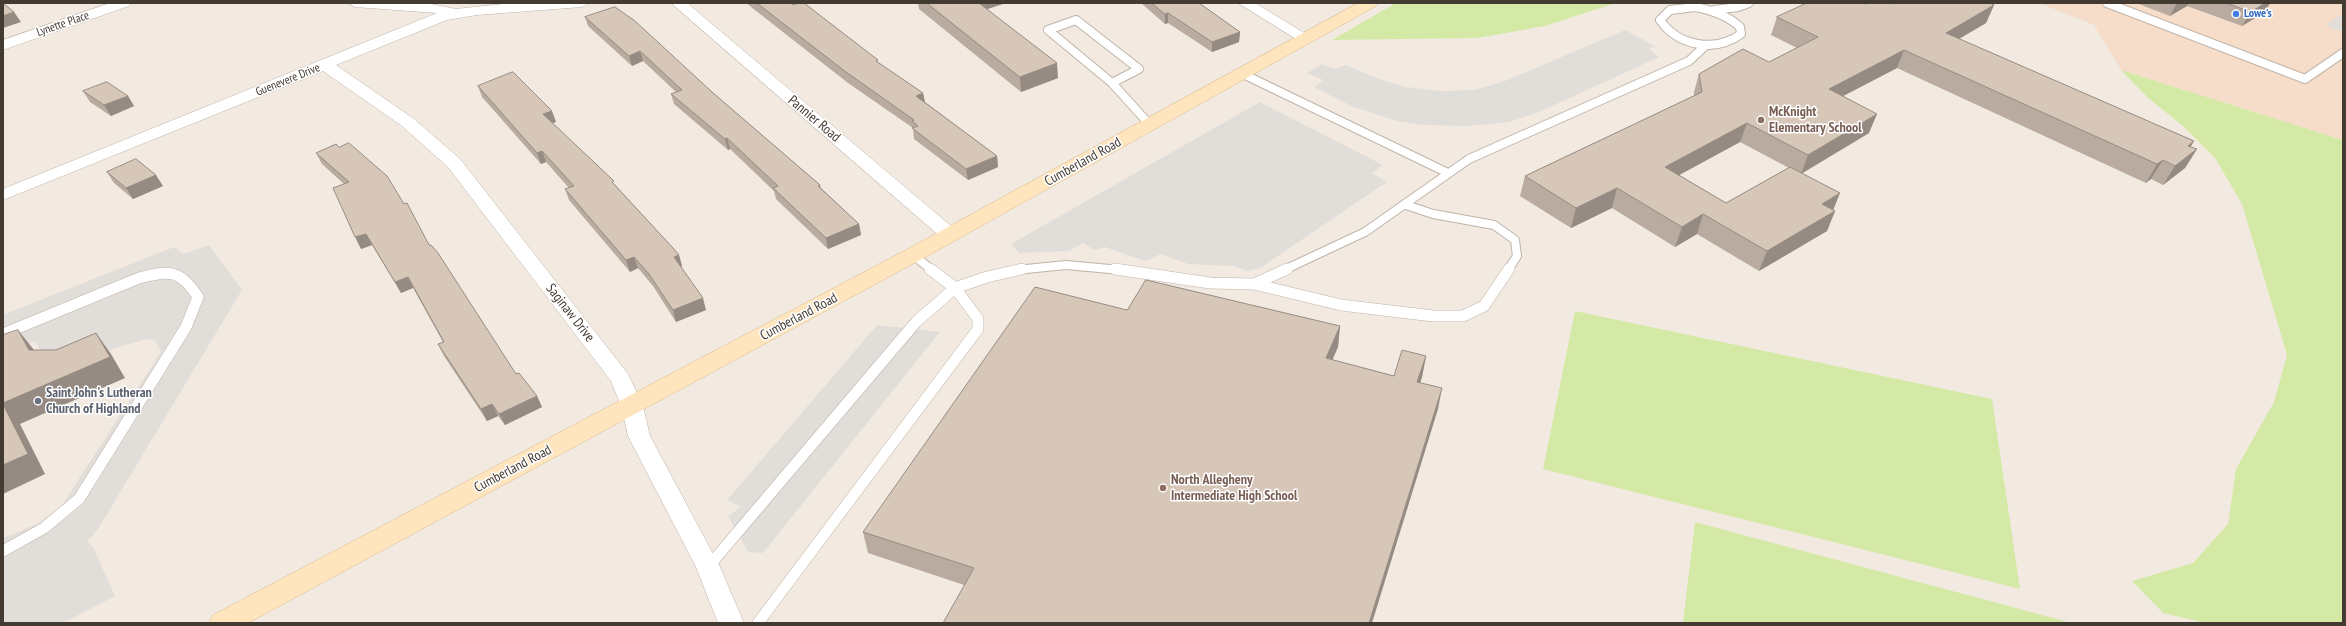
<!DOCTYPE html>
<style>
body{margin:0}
#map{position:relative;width:2346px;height:626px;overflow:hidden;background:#f2eae1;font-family:"PT Sans Narrow",sans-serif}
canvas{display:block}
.frame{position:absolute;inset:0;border:4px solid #433a32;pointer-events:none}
</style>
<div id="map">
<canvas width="2346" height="626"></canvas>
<div class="frame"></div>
</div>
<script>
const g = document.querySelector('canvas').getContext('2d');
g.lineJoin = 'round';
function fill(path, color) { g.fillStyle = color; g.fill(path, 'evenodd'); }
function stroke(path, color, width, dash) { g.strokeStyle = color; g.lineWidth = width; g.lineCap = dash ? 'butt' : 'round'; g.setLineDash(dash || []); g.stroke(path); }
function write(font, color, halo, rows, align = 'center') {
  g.font = font + ' "PT Sans Narrow",sans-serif'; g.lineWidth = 3; g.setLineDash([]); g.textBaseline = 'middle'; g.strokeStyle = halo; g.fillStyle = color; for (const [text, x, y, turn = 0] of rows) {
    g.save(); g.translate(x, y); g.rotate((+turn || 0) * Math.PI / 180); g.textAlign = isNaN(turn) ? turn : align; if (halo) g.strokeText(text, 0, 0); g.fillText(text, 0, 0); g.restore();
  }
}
fill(new Path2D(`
 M 2039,3 L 2343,3 L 2343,140 L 2121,70 L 2094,25 Z`), '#f6ddca');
fill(new Path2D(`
 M 1396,3 L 1616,3 L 1545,26 L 1478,38 L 1332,40 Z
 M 2121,70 L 2343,140 L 2343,623 L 2205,623 L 2163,613 L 2132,581 L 2193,563 L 2228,524 L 2236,469 L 2274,402 L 2287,355 L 2242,204 L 2215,158 L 2183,126 L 2147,97 Z
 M 1575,311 L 1992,399 L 2020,589 L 1543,469 Z
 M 1695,522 L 2072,623 L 1683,623 Z`), '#d5e9a7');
fill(new Path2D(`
 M 2343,14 L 2343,32 L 2325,25 Z
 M 1625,30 L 1655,46 L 1649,49 L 1659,57 L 1537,113 L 1509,122 L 1468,126 L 1423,125 L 1397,121 L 1351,106 L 1314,87 L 1323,80 L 1307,73 L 1322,64 L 1335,69 L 1346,65 L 1379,79 L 1406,87 L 1440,91 L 1475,90 L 1505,81 Z
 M 1260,102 L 1383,165 L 1372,173 L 1387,182 L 1260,268 L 1247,271 L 1234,266 L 1188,264 L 1161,254 L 1145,261 L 1105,247 L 1094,250 L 1083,243 L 1069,251 L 1019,253 L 1011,244 Z
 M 209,245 L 242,290 L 98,529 L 87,542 L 93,547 L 115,596 L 63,623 L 3,623 L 3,538 L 39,523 L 62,505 L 161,352 L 155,340 L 148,339 L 118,347 L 92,358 L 45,358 L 35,341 L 3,354 L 3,315 L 174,247 L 184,254 Z
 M 877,325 L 940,332 L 763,553 L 748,552 L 728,516 L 741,507 L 727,500 Z`), '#e1deda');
const laneFar1 = new Path2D(`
 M 2107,3 L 2305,79 L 2343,53
 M 1695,7 C 1712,10 1727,15 1740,27 L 1741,34 C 1715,53 1678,46 1660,20 L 1670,10 Z
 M 1714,10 L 1738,7 L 1749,3
 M 1076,20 L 1139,69 L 1112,83 L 1048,30 Z
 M 1243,74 L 1448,173
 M 1112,83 L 1150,125
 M 1406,205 L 1433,214 L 1494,225 L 1515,240 L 1517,256 L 1508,270
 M 913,255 L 932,270
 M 1016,270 L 1066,265 L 1121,270
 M 1284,270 L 1365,232 L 1469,159 L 1689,61 L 1706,45`);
const lane = new Path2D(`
 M 930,269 L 955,288 L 987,277 L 1022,269
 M 1115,269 L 1210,283 L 1254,284 L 1287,269
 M 1254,284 L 1341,305 L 1433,316 L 1463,316 L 1484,306 L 1509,269
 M 3,334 L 139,278 C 169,270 180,269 198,297 L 186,327 L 79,499 L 44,528 L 3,551
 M 708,567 L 916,322 L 955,288 L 978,319 L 978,329 L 758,623`);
const street = new Path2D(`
 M 110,3 L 131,3 L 129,6 L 3,50 L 3,40 Z
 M 348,3 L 426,3 L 456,9 L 512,3 L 589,3 L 582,7 L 477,15 L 447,20 L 336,65 L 414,119 L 460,159 L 628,374 L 643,406 L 650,436 L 720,567 L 744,623 L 718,623 L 696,567 L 628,436 L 621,406 L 611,381 L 448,167 L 402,126 L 323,71 L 3,200 L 3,189 L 437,13 L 355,7 Z
 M 671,3 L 687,3 L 957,231 L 959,235 L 957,239 L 950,241 L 943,239 Z
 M 1238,3 L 1255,3 L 1314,39 L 1311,42 L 1301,42 Z`);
const secondary = new Path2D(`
 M 1358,3 L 1378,3 L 1376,6 L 920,260 L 248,623 L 209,623 L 213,615 L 906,250 Z`);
stroke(laneFar1, '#c0b3a7', 10);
stroke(lane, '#c0b3a7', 12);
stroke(street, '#c0b3a7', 1);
stroke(secondary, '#d8ba90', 1);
stroke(laneFar1, '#fff', 8);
stroke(lane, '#fff', 11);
fill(street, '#fff');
fill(secondary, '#ffe5be');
fill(new Path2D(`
 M 746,3 L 791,3 L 793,5 L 923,93 L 925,102 L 997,156 L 998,167 L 968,180 L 914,139 L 913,128 L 848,83 Z
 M 918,3 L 1006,3 L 987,9 L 1058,78 L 1021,92 L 919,9 Z
 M 1141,3 L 1199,3 L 1240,32 L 1239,42 L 1212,52 L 1168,23 L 1165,24 Z
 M 2136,3 L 2270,3 L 2265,12 L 2242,26 L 2187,6 L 2170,16 Z
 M 1865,4 L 1994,5 L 1986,23 L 1959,39 L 2194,141 L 2190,147 L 2197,149 L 2185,168 L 2163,185 L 2151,179 L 2146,183 L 1897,68 L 1843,96 L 1869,133 L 1802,173 L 1833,210 L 1835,211 L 1827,231 L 1759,271 L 1697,234 L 1675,247 L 1612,208 L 1571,228 L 1520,196 L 1525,176 L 1694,96 L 1694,92 L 1699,74 L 1769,62 L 1797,48 L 1771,35 L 1777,17 ZM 1740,142 L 1789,168 L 1726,203 L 1679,175 Z
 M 585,17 L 712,92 L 820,185 L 821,188 L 859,224 L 861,235 L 828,249 L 776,199 L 774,191 L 730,149 L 728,150 L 674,104 L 671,94 L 676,92 L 643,61 L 632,66 L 588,26 Z
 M 478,86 L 556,122 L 552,123 L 615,185 L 679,255 L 682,266 L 681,267 L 706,310 L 676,322 L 653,286 L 638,268 L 630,272 L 569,200 L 565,189 L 569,188 L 546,162 L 541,164 L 482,97 Z
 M 83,91 L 128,96 L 134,106 L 111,116 L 90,102 Z
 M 316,153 L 429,245 L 516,374 L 537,396 L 542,407 L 505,425 L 498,416 L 487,421 L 444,356 L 438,344 L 443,342 L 413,288 L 401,293 L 372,245 L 361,249 L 344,184 L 322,164 Z
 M 107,172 L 163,186 L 133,199 L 114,183 Z
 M 1127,310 L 1340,326 L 1338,347 L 1332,360 L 1394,376 L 1426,356 L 1422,377 L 1420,383 L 1438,409 L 964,585 L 868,553 L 863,532 Z`), '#b9ab9f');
fill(new Path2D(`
 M 974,3 L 1006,3 L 975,13 Z
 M 2177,3 L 2189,3 L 2187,6 L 2170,16 Z
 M 2265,3 L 2270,3 L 2265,12 L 2242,26 L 2251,12 Z
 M 1994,5 L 1986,23 L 1938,51 L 1946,33 Z
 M 14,12 L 21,22 L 3,28 L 3,16 Z
 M 1168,13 L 1168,23 L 1165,24 L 1165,14 Z
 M 1240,32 L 1239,42 L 1212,52 L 1212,42 Z
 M 1904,50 L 1897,68 L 1822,107 L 1829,89 Z
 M 640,51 L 643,61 L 632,66 L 629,56 Z
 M 1057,63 L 1058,78 L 1021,92 L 1020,77 Z
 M 923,93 L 925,103 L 916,96 Z
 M 128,96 L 134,106 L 111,116 L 104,105 Z
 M 552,111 L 556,122 L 547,125 L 543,114 Z
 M 1877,114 L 1869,133 L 1801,174 L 1808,155 Z
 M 1747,123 L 1740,142 L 1659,186 L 1665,167 Z
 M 727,138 L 730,149 L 728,150 L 725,139 Z
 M 2194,141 L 2183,160 L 2188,146 Z
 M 2197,149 L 2185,168 L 2163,185 L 2175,166 Z
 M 542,151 L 546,162 L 541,164 L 537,153 Z
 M 997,156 L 998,167 L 968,180 L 966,169 Z
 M 2163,160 L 2151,179 L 2146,183 L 2157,164 Z
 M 156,175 L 163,186 L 133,199 L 126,188 Z
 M 1617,188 L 1612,208 L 1571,228 L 1576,208 Z
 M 1840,193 L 1832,213 L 1835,211 L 1827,231 L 1759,271 L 1767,251 L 1822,204 Z
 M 1703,214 L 1697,234 L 1675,247 L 1682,227 Z
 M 859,224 L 861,235 L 828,249 L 826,238 Z
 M 366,234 L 372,245 L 361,249 L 355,237 Z
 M 679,255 L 682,266 L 677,269 L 674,257 Z
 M 634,257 L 638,268 L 630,272 L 626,260 Z
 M 408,277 L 413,288 L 401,293 L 395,282 Z
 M 703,298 L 706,310 L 676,322 L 673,310 Z
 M 1340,326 L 1338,347 L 1324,379 L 1326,358 Z
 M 18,330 L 34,350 L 29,350 Z
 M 96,333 L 111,354 L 125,378 L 20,424 L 45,474 L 3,494 L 3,403 Z
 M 1426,356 L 1422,377 L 1413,403 L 1417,382 Z
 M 1442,388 L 1438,409 L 1372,623 L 1369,623 Z
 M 537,396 L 542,407 L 505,425 L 499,414 Z
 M 492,404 L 498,416 L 487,421 L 481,409 Z`), '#968b82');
const building = new Path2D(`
 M 3,3 L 14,12 L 3,16 Z
 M 757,3 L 791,3 L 793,5 L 798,3 L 804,3 L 878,60 L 876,61 L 923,93 L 916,96 L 997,156 L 966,169 L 912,128 L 918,126 L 912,121 L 914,120 L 846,72 Z
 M 927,3 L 979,3 L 1057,63 L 1020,77 Z
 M 1152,3 L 1199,3 L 1240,32 L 1212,42 L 1168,13 L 1165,14 Z
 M 1807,3 L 1862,3 L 1865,4 L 1867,3 L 1887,3 L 1890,4 L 1892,3 L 1990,3 L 1994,5 L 1946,33 L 2194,141 L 2188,146 L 2197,149 L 2175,166 L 2163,160 L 2157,164 L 1904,50 L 1829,89 L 1877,114 L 1808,155 L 1747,123 L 1665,167 L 1726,203 L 1790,167 L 1840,193 L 1822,204 L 1835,211 L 1767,251 L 1703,214 L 1682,227 L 1617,188 L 1576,208 L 1525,176 L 1702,92 L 1699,74 L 1743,49 L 1769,62 L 1818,37 L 1777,17 Z
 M 2227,3 L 2265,3 L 2251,12 Z
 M 615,7 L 635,21 L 712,92 L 820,185 L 818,186 L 859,224 L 826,238 L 773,188 L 778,186 L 727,138 L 725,139 L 671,94 L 682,90 L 640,51 L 629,56 L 585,17 Z
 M 513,72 L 552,111 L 543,114 L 614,181 L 612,182 L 673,248 L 679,255 L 674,257 L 703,298 L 673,310 L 649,274 L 634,257 L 626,260 L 565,189 L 574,186 L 542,151 L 537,153 L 478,86 Z
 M 107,82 L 128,96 L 104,105 L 83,91 Z
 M 349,143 L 387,176 L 404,204 L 407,203 L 429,245 L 431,245 L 438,253 L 516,374 L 519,373 L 537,396 L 499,414 L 492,404 L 481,409 L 438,344 L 444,342 L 408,277 L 395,282 L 366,234 L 355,237 L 333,188 L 349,182 L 316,153 L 336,144 L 339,147 Z
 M 136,159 L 156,175 L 126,188 L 107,172 Z
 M 1146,280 L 1340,326 L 1326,358 L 1394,376 L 1402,350 L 1426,356 L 1417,382 L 1442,388 L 1369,623 L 943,623 L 974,568 L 863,532 L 1035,287 L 1127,310 Z
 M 18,330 L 29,350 L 56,350 L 96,333 L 110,357 L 3,403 L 3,335 Z
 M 3,404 L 28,454 L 3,465 Z`);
fill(building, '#d7c7b9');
stroke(building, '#968b82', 1);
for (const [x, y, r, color] of [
 [2236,14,4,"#3f7fe0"],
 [1761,120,4,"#8d6e63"],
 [38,401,4,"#6b7280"],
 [1163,488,4,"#8d6e63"]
]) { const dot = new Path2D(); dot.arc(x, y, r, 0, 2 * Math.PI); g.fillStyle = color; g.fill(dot); stroke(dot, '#fff', 1.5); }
write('bold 12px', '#366cbe', '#fff', [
 ["Lowe's",2244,14]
], 'left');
write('12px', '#433a32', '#fff', [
 ["Lynette Place",63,24,-19],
 ["Guenevere Drive",288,80,-22]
]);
write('bold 14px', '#785e54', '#fff', [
 ["McKnight",1769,112],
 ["Elementary School",1769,128],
 ["North Allegheny",1171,480],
 ["Intermediate High School",1171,496]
], 'left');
write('14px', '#433a32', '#fff', [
 ["Pannier Road",814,119,40],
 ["Cumberland Road",1083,162,-29],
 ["Saginaw Drive",570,313,52],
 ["Cumberland Road",799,317,-28],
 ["Cumberland Road",513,469,-28]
]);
write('bold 14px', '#5b616d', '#fff', [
 ["Saint John's Lutheran",46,393],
 ["Church of Highland",46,409]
], 'left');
</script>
